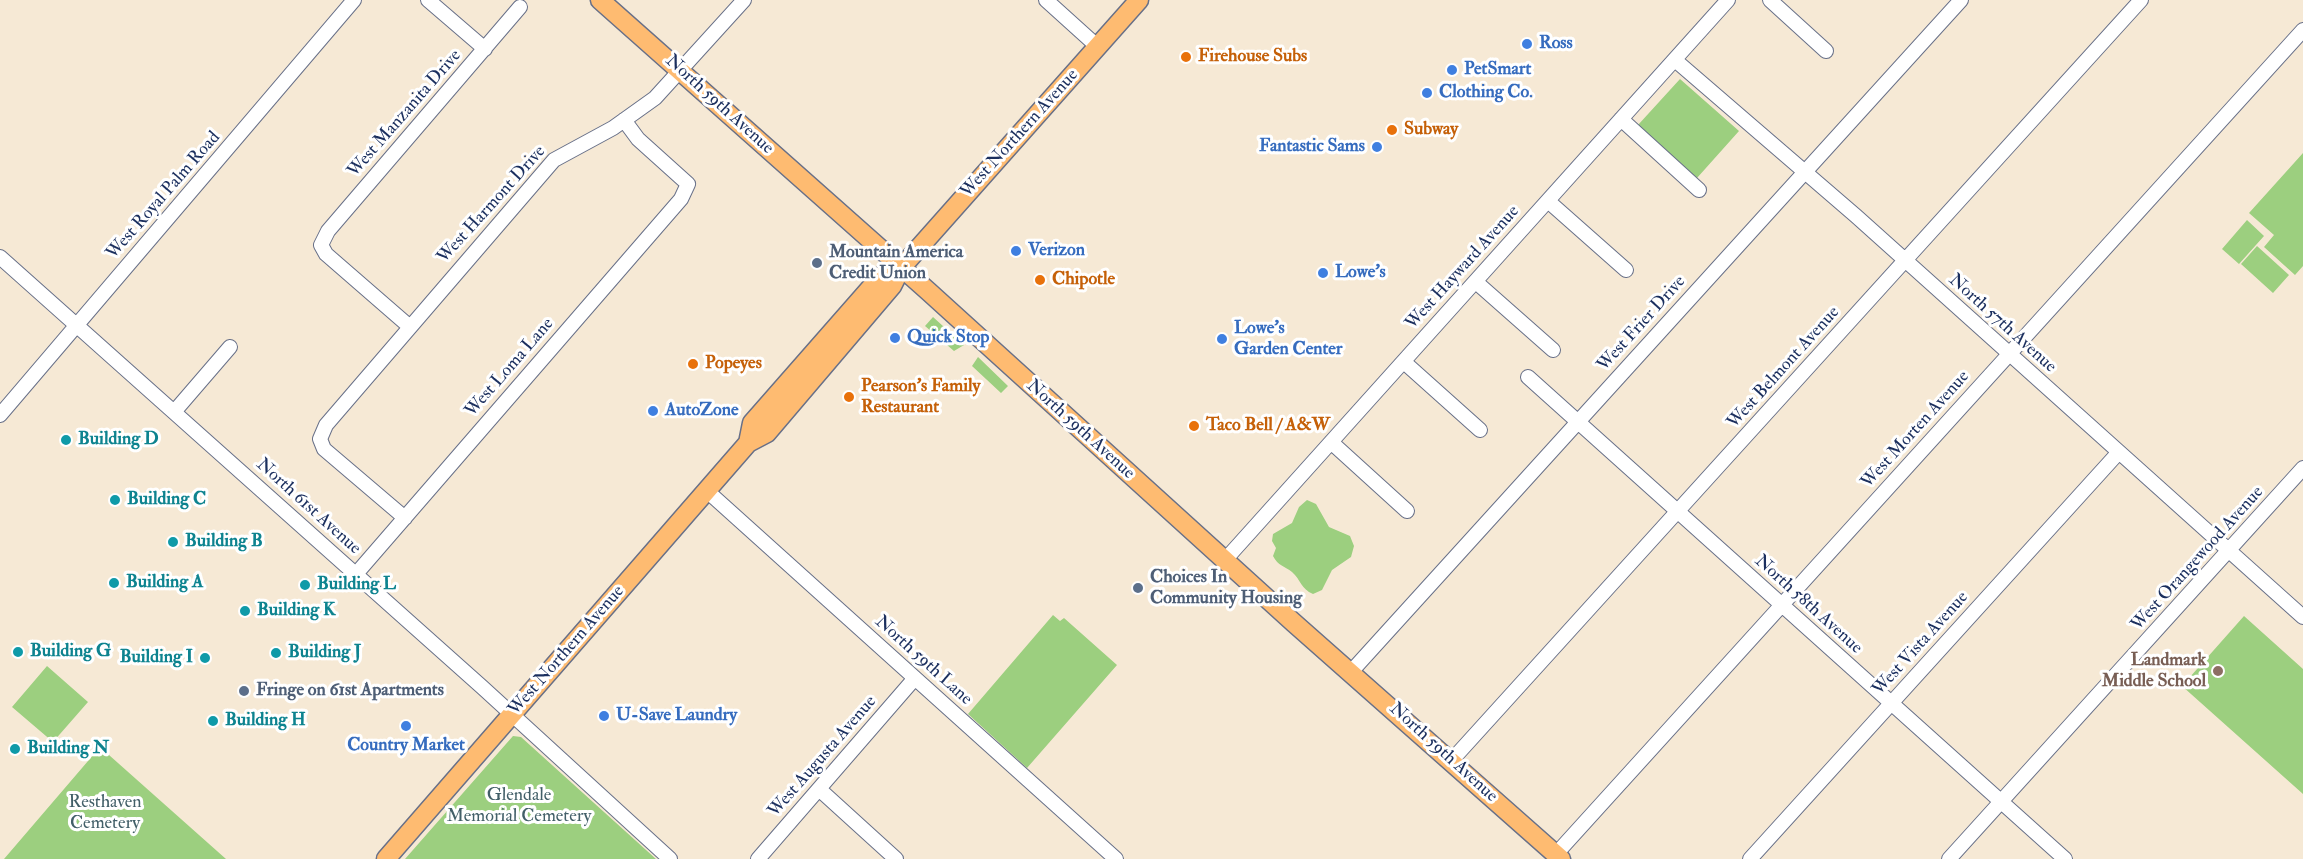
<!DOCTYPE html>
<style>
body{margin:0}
canvas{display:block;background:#f6e9d5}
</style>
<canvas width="2303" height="859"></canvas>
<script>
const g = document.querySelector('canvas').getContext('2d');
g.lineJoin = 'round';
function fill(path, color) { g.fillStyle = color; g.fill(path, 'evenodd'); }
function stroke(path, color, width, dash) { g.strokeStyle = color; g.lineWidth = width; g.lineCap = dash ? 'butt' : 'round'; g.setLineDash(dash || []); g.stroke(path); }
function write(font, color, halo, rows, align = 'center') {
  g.font = font + ' "IM FELL Double Pica",serif'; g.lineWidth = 6; g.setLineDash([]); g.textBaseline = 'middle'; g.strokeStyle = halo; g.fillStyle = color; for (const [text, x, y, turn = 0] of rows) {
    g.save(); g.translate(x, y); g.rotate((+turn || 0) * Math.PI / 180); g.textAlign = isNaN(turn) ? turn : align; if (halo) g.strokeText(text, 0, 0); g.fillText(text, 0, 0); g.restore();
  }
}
fill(new Path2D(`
 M 1680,79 L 1739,131 L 1697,178 L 1638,125 Z
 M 2303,153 L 2303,266 L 2295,275 L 2264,247 L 2274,235 L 2249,213 Z
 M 2247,220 L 2264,236 L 2239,264 L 2222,249 Z
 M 2257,246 L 2289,275 L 2273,293 L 2241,264 Z
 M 933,317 L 964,345 L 954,351 L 925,326 Z
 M 978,357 L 1008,386 L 1001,393 L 972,366 Z
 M 1307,500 L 1316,504 L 1329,527 L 1350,536 L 1354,546 L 1351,557 L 1332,570 L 1322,590 L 1313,594 C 1301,589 1301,580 1292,572 C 1285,566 1278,566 1273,556 L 1276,548 L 1272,541 L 1273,534 L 1292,523 L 1299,507 Z
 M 1053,615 L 1060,621 L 1064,618 L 1117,665 L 1027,768 L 968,714 Z
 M 2244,616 L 2303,669 L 2303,794 L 2182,686 Z
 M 47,666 L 88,702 L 53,742 L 12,707 Z
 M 513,736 L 521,737 L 656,859 L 405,859 Z
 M 100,747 L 226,859 L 4,859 Z`), '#9ccf7f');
const minor = new Path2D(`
 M 428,0 L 485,49
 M 1046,0 L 1098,47
 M 1770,0 L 1826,51
 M 1675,60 L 1856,216 L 2303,617
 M 1621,119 L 1699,190
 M 1548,201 L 1626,270
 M 0,257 L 482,687 L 670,859
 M 1476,282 L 1553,350
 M 410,327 L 326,254 L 321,245 L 328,231 L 520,7
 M 1404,362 L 1480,430
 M 1528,377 L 2065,859
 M 174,412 L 230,347
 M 0,415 L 354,0
 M 1331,442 L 1407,511
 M 706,490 L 1116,859
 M 405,518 L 324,449 L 320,439 L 326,425 L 554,160 L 613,128 L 655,98 L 744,0
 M 1225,560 L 1728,0
 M 356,574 L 681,199 L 688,184 L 638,139 L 624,120
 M 1350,673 L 1961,0
 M 1452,760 L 2141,0
 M 819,789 L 896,859
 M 1556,854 L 2303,30
 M 758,859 L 915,678
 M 1750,859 L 2119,452
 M 1949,859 L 2303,468`);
const major = new Path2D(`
 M 600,0 L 928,291 L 1294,623 L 1561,859
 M 748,443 L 752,423 L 881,276 L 901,268
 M 386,859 L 748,443 L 767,433 L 892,286 L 901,268 L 1139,0`);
stroke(minor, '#687088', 16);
stroke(major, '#687088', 21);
stroke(minor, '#fff', 14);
stroke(major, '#febb71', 18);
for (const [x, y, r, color] of [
 [1527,44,6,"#3f7fe0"],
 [1186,57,6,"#e8710a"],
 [1452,70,6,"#3f7fe0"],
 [1427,93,6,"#3f7fe0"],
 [1392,130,6,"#e8710a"],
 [1377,147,6,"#3f7fe0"],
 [1016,251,6,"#3f7fe0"],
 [817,263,6,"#5c6f8a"],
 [1323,273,6,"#3f7fe0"],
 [1040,280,6,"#e8710a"],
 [895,338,6,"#3f7fe0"],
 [1222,339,6,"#3f7fe0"],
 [693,364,6,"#e8710a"],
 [849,397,6,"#e8710a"],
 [653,411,6,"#3f7fe0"],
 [1194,426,6,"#e8710a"],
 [66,440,6,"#0f9aa8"],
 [115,500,6,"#0f9aa8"],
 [173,542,6,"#0f9aa8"],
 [114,583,6,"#0f9aa8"],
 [305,585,6,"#0f9aa8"],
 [1138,588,6,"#5c6f8a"],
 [245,611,6,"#0f9aa8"],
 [18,652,6,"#0f9aa8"],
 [276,653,6,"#0f9aa8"],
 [205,658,6,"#0f9aa8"],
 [2218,671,6,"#8d6e63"],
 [244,691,6,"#5c6f8a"],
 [604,716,6,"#3f7fe0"],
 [213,721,6,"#0f9aa8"],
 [406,726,6,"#3f7fe0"],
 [15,749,6,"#0f9aa8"]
]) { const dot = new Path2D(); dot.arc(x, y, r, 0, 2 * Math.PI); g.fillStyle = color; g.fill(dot); stroke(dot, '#fff', 2); }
write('bold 18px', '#366cbe', '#fff', [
 ["Ross",1539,44],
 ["PetSmart",1464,70],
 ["Clothing Co.",1439,93],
 ["Fantastic Sams",1365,147,"right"],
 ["Verizon",1028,251],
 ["Lowe's",1335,273],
 ["Lowe's",1234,329],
 ["Garden Center",1234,350],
 ["Quick Stop",907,338],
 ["AutoZone",665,411],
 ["U-Save Laundry",616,716],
 ["Country Market",406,746,"center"]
], 'left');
write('bold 18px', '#c56008', '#fff', [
 ["Firehouse Subs",1198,57],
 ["Subway",1404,130],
 ["Chipotle",1052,280],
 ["Popeyes",705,364],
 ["Pearson's Family",861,387],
 ["Restaurant",861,408],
 ["Taco Bell / A&W",1206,426]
], 'left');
write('18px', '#1b2f5e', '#fff', [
 ["North 59th Avenue",719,105,42],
 ["West Manzanita Drive",405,114,-49],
 ["West Northern Avenue",1020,134,-48],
 ["West Royal Palm Road",164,196,-49],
 ["West Harmont Drive",492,205,-48],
 ["West Hayward Avenue",1463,268,-48],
 ["West Frier Drive",1642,324,-48],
 ["North 57th Avenue",2002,324,42],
 ["West Loma Lane",510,368,-49],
 ["West Belmont Avenue",1784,368,-48],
 ["North 59th Avenue",1080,430,42],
 ["West Morten Avenue",1916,430,-48],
 ["North 61st Avenue",308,507,42],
 ["West Orangewood Avenue",2198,559,-48],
 ["North 58th Avenue",1808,605,42],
 ["West Vista Avenue",1921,644,-48],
 ["West Northern Avenue",567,651,-49],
 ["North 59th Lane",923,661,42],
 ["North 59th Avenue",1443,753,42],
 ["West Augusta Avenue",823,757,-49]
]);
write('bold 18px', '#4e5e75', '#fff', [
 ["Mountain America",829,253],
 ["Credit Union",829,274],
 ["Choices In",1150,578],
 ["Community Housing",1150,599],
 ["Fringe on 61st Apartments",256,691]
], 'left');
write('bold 18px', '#0d838f', '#fff', [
 ["Building D",78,440],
 ["Building C",127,500],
 ["Building B",185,542],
 ["Building A",126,583],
 ["Building L",317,585],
 ["Building K",257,611],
 ["Building G",30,652],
 ["Building J",288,653],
 ["Building I",193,658,"right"],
 ["Building H",225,721],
 ["Building N",27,749]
], 'left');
write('bold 18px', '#785e54', '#fff', [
 ["Landmark",2206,661],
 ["Middle School",2206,682]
], 'right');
write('18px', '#425f68', '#fff', [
 ["Glendale",519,796],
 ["Memorial Cemetery",519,817],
 ["Resthaven",105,803],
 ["Cemetery",105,824]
]);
</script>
